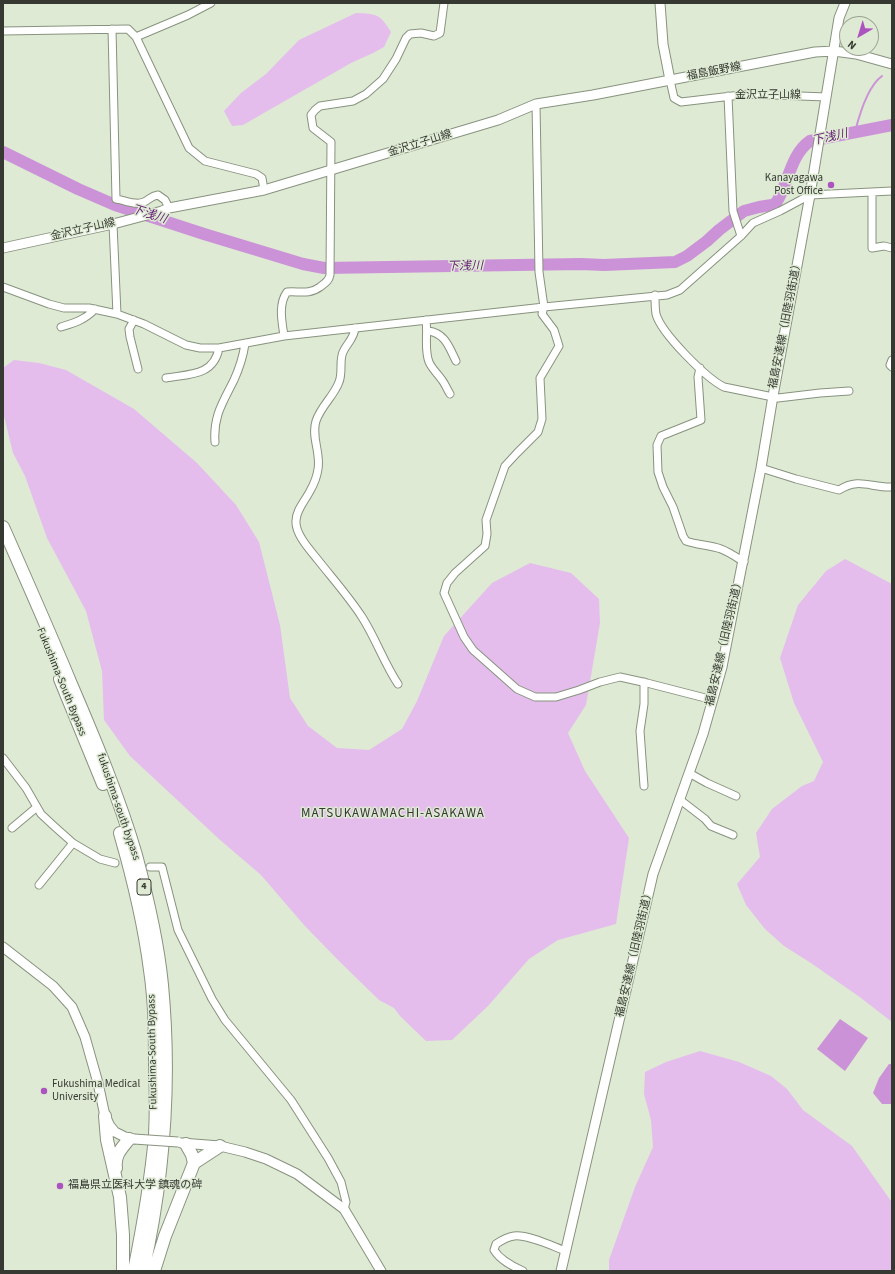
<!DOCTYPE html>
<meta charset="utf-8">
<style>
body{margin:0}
#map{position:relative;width:895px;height:1274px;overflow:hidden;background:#deead4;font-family:"Source Sans 3",sans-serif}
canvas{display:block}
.frame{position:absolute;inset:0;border:4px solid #353931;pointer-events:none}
.north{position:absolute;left:839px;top:16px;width:40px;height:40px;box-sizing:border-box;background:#deead4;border:1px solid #9aa393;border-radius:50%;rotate:218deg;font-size:11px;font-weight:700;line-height:16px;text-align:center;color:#353931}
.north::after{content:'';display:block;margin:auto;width:14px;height:18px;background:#ac53bf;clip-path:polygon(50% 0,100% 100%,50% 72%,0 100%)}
</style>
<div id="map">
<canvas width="895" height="1274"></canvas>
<div class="frame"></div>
<div class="north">N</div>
</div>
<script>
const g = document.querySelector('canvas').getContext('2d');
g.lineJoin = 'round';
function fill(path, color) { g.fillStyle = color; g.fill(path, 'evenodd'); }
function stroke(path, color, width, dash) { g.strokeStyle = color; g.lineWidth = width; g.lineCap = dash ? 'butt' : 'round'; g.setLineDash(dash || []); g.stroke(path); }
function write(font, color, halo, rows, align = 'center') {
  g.font = font + ' "Source Sans 3","Noto Sans JP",sans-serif'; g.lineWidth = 3; g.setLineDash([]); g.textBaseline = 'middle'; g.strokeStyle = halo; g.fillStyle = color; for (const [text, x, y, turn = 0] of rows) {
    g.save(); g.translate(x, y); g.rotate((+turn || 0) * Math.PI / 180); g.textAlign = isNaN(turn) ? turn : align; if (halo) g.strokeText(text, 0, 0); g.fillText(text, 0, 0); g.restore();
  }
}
fill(new Path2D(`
 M 356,13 C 377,14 380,14 391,32 L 384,47 L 373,53 L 351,63 L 243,125 L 232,126 L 224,111 L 241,93 L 266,74 L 299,40 Z
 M 14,360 L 39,363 L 66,370 L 134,409 L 197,463 L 236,505 L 259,542 L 280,625 L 290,698 L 308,726 L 337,748 L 369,750 L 402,729 L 417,701 L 444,636 L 492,583 L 530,563 L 571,573 L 599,599 L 600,623 L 586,705 L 568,733 L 585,771 L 629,838 L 616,924 L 558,940 L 529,959 L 488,1006 L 452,1040 L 426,1041 L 400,1016 L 394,1008 L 379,1000 L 339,961 L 304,925 L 261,875 L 219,839 L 130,756 L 104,720 L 102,671 L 86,611 L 47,538 L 25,476 L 13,453 L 3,412 L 3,368 Z
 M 845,559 L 892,584 L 892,1022 L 861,998 L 811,963 L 784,946 L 765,929 L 746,905 L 737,884 L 760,857 L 756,833 L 772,809 L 802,786 L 814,781 L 823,762 L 794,703 L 780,658 L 798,605 L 826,571 Z
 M 700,1051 L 739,1062 L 771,1076 L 787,1089 L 803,1110 L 852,1146 L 891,1201 L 892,1206 L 892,1271 L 609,1271 L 609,1260 L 635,1187 L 653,1147 L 651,1120 L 644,1094 L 645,1072 L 666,1062 Z`), '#e4bded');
fill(new Path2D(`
 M 840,1019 L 868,1038 L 845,1071 L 817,1049 Z
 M 889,1064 L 892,1064 L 892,1104 L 882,1104 L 873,1093 L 879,1078 Z`), '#cb92d7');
stroke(new Path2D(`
 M 855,132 C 859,116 868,86 882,76`), '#cb92d7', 2);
stroke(new Path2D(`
 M 3,152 L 78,189 L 115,205 L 204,234 L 303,264 L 324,268 L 581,264 L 604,265 L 675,262 L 687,256 L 707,241 L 719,230 L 744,211 L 759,207 L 772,205 L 776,203 C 789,183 790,155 810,141 L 892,125`), '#cb92d7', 12);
const street = new Path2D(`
 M 112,29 L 116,199 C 124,200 136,206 144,202 C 150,199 151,196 158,195 L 165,200 L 169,208
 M 3,31 L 128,29 L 136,37 L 189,148 L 205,161 L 256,174 L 262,178 L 264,190
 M 136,37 L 188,15 L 211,3
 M 670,80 L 674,98 L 681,102 L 749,94 L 826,97
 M 728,96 L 733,211 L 741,236
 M 536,104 L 539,272 L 544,307 L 542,314 L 554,330 L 559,346 L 540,378 L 542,419 L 538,432 L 517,453 L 505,466 L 486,520 L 487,534 L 485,546 L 455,573 L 447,583 L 444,593 L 464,637 L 473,650 L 517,689 L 535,697 L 556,697 L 579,690 L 600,682 L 620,677 L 647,683 L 713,700
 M 872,192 L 872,248 L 884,246 L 892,248
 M 113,224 L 117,314
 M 3,287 L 49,304 L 64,308 L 89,308 L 117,314 L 144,324 L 186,345 L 200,348 L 219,348 L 284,336 L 544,307 L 667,295 L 680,290 L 741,236 L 753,223 L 780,211 L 810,195 L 892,191
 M 655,295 C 655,301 655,308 656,314 C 661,333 706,378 724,387 L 778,398 L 820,393 L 849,391
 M 134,320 L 129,329 L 130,337 L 138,369
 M 426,320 C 428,333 424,350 429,362 C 432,369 438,374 442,380 C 445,384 447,389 450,394
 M 61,327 C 74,323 85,320 95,309
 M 355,328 C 354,339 347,343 343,352 C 339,361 343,372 339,382 C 334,396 321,406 316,421 C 311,437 321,453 318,469 C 317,477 314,484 310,491 C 305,501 296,510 296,521 C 295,534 310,550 318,560 C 333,579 349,597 362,617 C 376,639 384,663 398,684
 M 428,331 C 445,333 449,347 456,361
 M 284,336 C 282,322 278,304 287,292 C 299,291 309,295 320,287 C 325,283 329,281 330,275 L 331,142 L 313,128 L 311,115 L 315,110 L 320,106 L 353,101 L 366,94 L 383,79 L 396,59 L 406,38 L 410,34 L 421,33 L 434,36 L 440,33 L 444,3
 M 892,360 L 890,365 L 892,367
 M 700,368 L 698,377 L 701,420 L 661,436 L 657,445 L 658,472 L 663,487 L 673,507 L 683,536 L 686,541 C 697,545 710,545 721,549 C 729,552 736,557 744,562
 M 166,378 C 189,374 214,376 219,348
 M 215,442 C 213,416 223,402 234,380 C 239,369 243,357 245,344
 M 761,468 L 796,479 L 839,490 C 859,477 871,488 892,487
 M 644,682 L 644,704 L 640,731 L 644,786
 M 3,758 L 26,788 L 41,814 L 55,827 L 73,843 L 100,859 L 115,863
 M 689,773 L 707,783 L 736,796
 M 679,799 L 705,819 L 711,826 L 733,835
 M 12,828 L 37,807
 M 150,867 L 162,867 L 178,930 L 212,999 L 225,1020 L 291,1100 L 328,1158 L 341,1182 L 346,1202 L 344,1209
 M 39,885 L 73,843
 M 523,1271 C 512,1266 500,1260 494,1250 L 496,1244 C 502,1240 507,1237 514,1236 C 527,1234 552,1246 566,1251`);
const secondary = new Path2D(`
 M 660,3 L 663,44 L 670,80
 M 3,248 L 113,224 L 162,211 L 169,208 L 264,190 L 498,120 L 536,104 L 593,95 L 815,52 L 834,51 L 856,54 L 892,64
 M 3,947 L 53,986 L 72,1007 L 85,1037 L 98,1083 L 105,1116 L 110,1126 L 115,1132 L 125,1137 L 134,1139
 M 181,1143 L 220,1146 L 245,1152 L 266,1159 L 297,1174 L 344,1209 L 381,1271
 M 561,1271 L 653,874 L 703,734 L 722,667 L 761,468 L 773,396 L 810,195 L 839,18 L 845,3`);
const highway = new Path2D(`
 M 3,527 C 26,579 49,631 71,684 C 95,740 119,797 136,855 C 147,896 158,942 162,985 C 171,1080 164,1177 143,1271
 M 60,679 L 103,784
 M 120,833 C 133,878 144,923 150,970 C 155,1003 155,1036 155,1069 C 156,1091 156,1114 155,1136 C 151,1181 143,1226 134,1271
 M 105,1116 L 107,1140 L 120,1197 L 123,1235 L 123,1271
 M 194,1163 L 220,1146
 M 116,1168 C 114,1155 122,1148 129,1139
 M 154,1271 L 165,1236 L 194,1163 L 192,1155 L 186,1144`);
stroke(street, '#88937f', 9);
stroke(secondary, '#88937f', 11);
stroke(highway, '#88937f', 14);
stroke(street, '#fff', 7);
stroke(secondary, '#fff', 9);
stroke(highway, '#fff', 12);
const secondaryBridge = new Path2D(`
 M 134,1139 L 178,1142`);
stroke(secondaryBridge, '#88937f', 11, []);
stroke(secondaryBridge, '#fff', 9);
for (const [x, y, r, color] of [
 [831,185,4,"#ac53bf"],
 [44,1091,4,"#ac53bf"],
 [60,1186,4,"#ac53bf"]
]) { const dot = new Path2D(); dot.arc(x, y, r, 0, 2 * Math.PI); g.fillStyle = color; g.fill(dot); stroke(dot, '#deead4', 1.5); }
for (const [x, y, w] of [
 [144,887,14]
]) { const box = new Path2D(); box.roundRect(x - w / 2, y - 8, w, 16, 3); g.fillStyle = '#deead4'; g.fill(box); stroke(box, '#353931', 1); }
write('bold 10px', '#353931', null, [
 ["4",144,887]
]);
write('11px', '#353931', '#deead4', [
 ["福島飯野線",714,72,-11],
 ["金沢立子山線",768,96],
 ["金沢立子山線",420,144,-17],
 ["金沢立子山線",83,230,-13],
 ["福島安達線（旧陸羽街道）",786,324,-79],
 ["福島安達線（旧陸羽街道）",725,642,-77],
 ["Fukushima-South Bypass",61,682,68],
 ["fukushima-south bypass",118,807,71],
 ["福島安達線（旧陸羽街道）",635,953,-77],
 ["Fukushima-South Bypass",153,1052,-91]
]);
write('11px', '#353931', '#deead4', [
 ["Kanayagawa",823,179,"right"],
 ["Post Office",823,192,"right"],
 ["Fukushima Medical",52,1085],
 ["University",52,1098],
 ["福島県立医科大学 鎮魂の碑",68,1186]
], 'left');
write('italic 12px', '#672375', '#deead4', [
 ["下浅川",830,138,-13],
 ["下浅川",149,215,18],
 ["下浅川",465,267,-1]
]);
g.letterSpacing = '1px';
write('13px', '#353931', '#deead4', [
 ["MATSUKAWAMACHI-ASAKAWA",393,814]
]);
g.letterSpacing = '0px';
</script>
